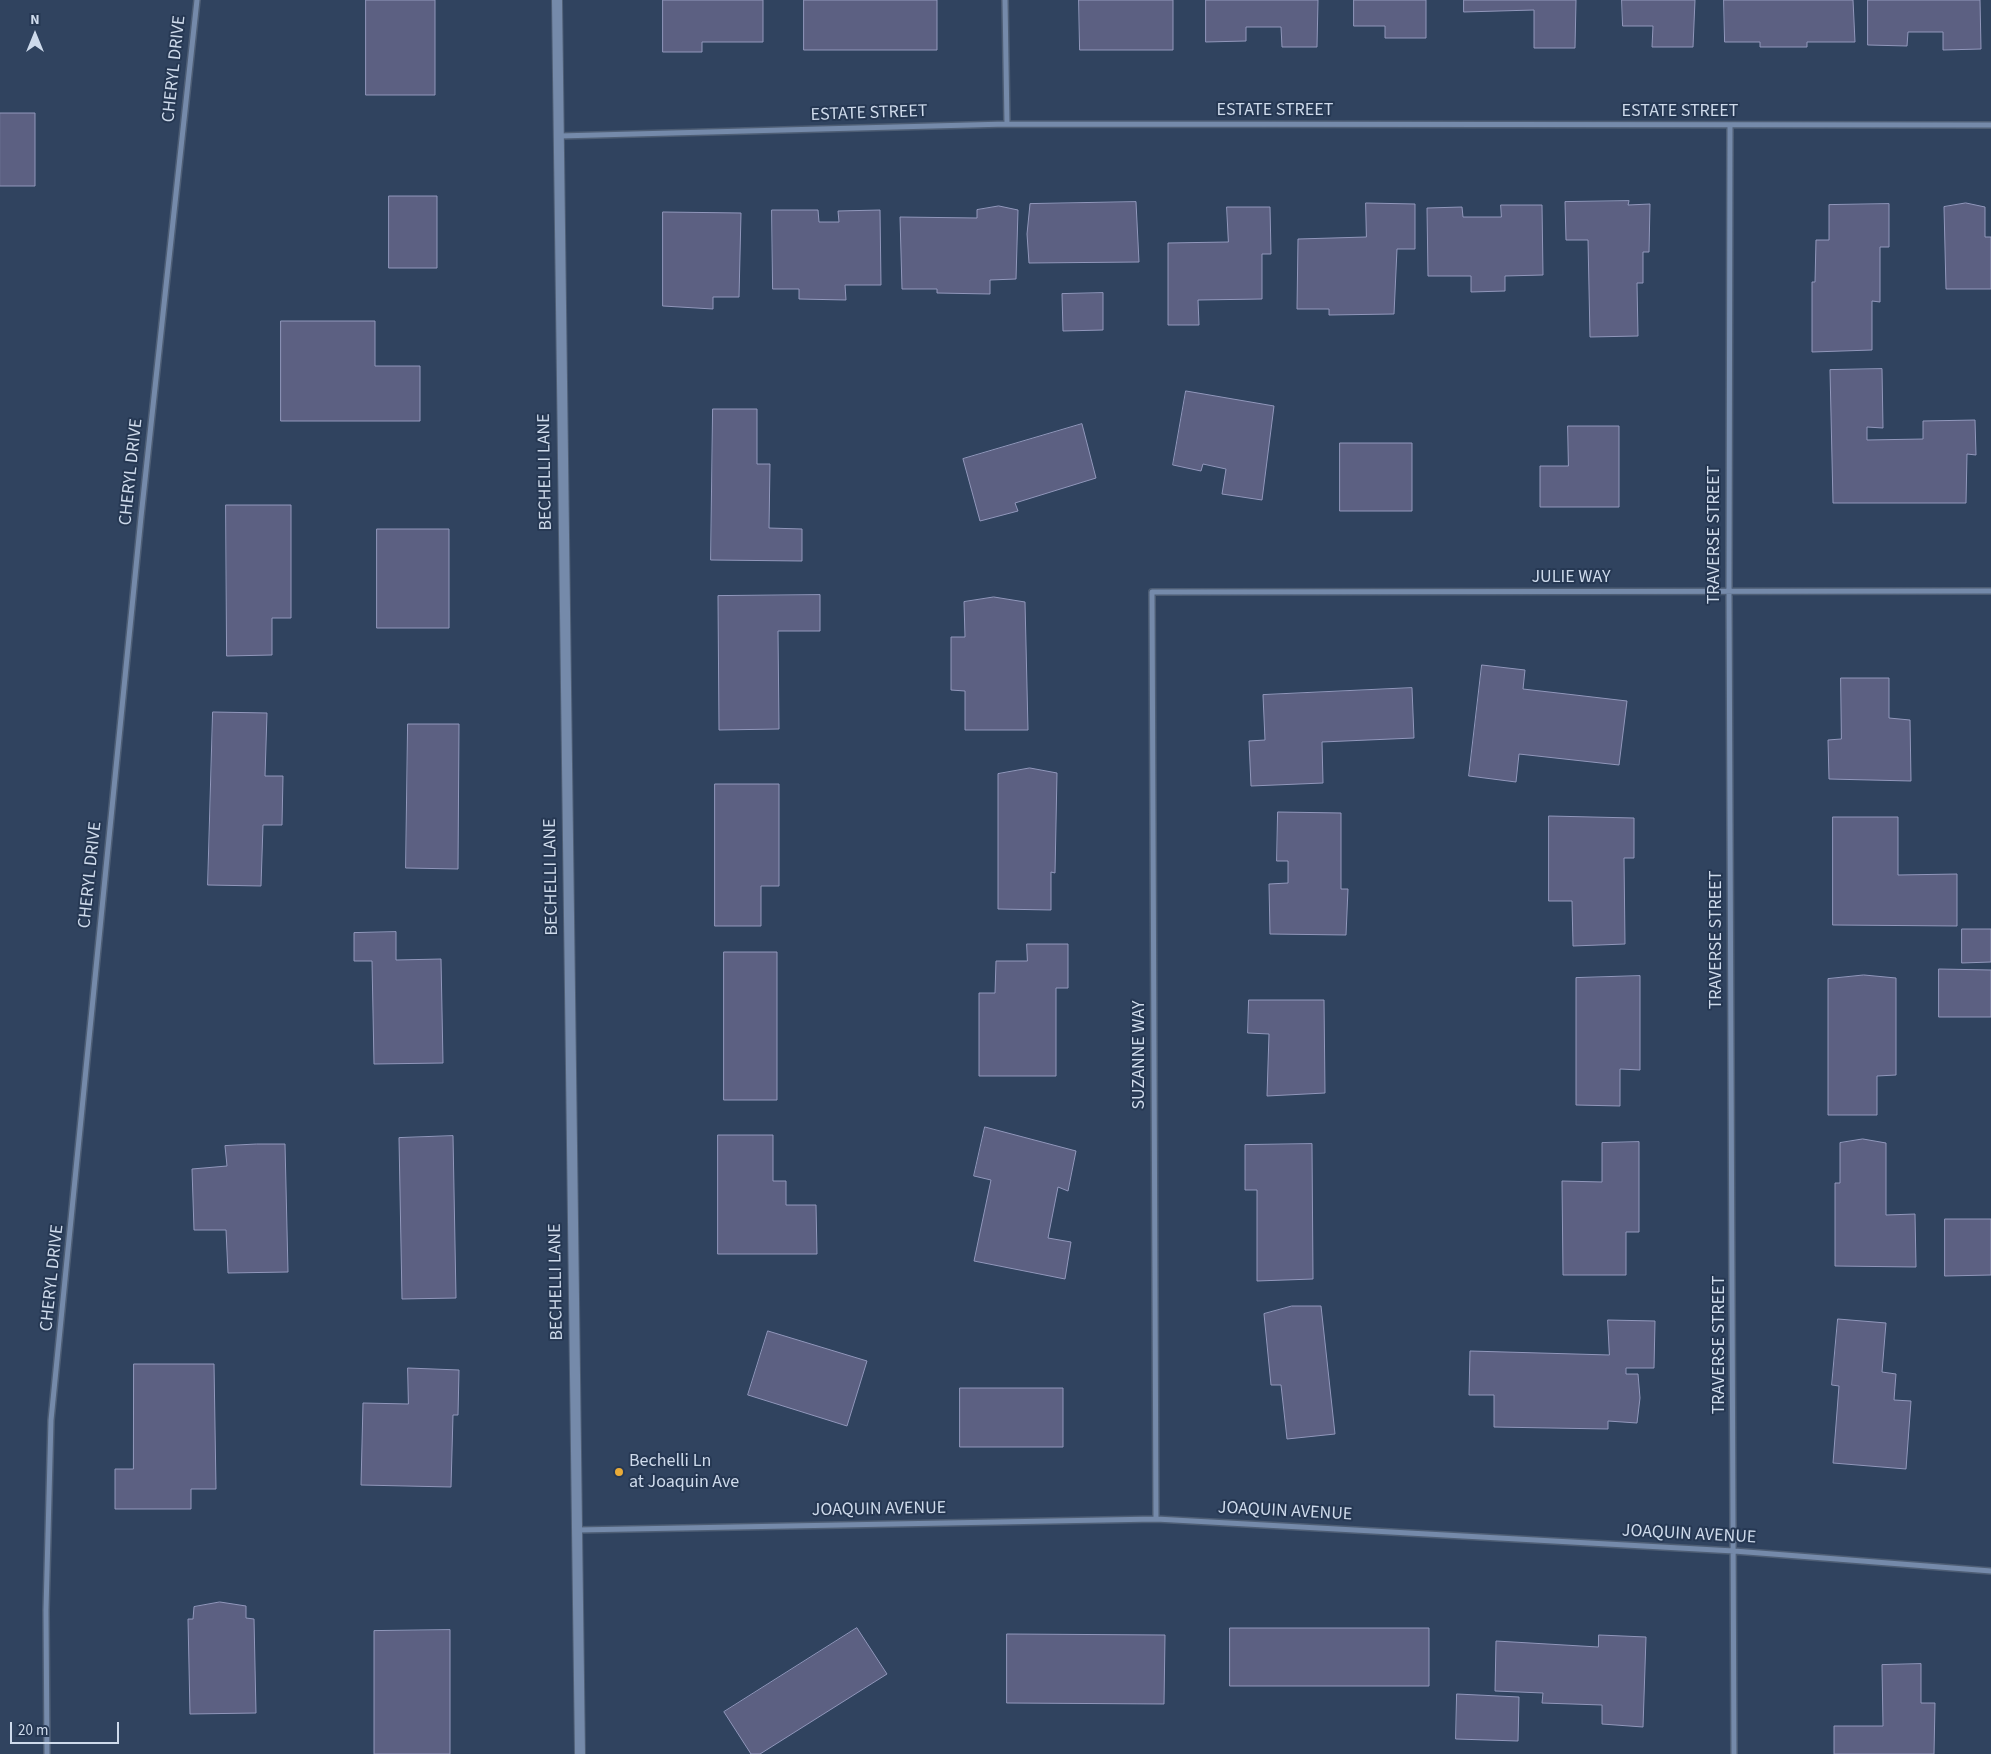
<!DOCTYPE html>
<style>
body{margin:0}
#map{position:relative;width:1991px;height:1754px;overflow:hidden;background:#30435f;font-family:"Source Sans 3",sans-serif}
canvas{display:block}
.north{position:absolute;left:10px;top:10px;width:50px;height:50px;-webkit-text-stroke:4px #263853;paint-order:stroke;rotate:0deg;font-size:14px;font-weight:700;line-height:20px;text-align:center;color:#cedaeb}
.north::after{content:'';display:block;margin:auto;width:18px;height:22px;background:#cedaeb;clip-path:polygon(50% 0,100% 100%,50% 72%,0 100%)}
.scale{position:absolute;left:10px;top:1722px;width:109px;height:22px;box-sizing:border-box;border:2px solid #cedaeb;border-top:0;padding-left:6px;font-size:15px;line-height:18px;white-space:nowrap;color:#cedaeb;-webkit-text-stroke:4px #263853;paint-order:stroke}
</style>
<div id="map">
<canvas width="1991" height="1754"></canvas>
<div class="north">N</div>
<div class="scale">20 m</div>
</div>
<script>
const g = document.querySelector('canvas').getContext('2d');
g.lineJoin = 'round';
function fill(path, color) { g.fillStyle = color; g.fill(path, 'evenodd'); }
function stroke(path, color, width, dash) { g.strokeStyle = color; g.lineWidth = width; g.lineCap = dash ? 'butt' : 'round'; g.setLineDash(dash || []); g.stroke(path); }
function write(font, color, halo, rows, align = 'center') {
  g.font = font + ' "Source Sans 3",sans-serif'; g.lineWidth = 4; g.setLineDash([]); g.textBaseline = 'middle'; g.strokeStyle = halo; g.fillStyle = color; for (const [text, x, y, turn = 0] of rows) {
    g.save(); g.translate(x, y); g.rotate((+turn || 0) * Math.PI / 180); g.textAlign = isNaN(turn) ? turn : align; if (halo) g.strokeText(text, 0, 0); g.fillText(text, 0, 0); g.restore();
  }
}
const building = new Path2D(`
 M 366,0 L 435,0 L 435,95 L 366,95 Z
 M 663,0 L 763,0 L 763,42 L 702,42 L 702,52 L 663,52 Z
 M 804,0 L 937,0 L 937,50 L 804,50 Z
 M 1079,0 L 1173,0 L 1173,50 L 1080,50 Z
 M 1206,0 L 1318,0 L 1317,47 L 1282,47 L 1281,27 L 1246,27 L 1246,41 L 1206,42 Z
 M 1354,0 L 1426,0 L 1426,38 L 1385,38 L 1385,26 L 1354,26 Z
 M 1464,0 L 1576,0 L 1575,48 L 1534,48 L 1534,10 L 1464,12 Z
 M 1622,0 L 1695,0 L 1693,47 L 1652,47 L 1653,26 L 1623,26 Z
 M 1724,0 L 1853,0 L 1855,42 L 1807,42 L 1807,47 L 1760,47 L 1760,42 L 1725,42 Z
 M 1868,0 L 1980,0 L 1981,49 L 1943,50 L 1943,32 L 1908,32 L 1907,46 L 1868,45 Z
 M 0,113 L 35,113 L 35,186 L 0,186 Z
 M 389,196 L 437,196 L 437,268 L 389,268 Z
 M 1629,201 L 1628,205 L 1650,204 L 1649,252 L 1643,252 L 1643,283 L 1637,283 L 1638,336 L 1590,337 L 1588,240 L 1566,240 L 1565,202 Z
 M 1136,202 L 1139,262 L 1029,263 L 1027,234 L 1030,204 Z
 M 1366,203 L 1415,204 L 1415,249 L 1397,249 L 1394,314 L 1329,315 L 1329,309 L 1297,309 L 1298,239 L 1366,237 Z
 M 1966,203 L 1985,207 L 1985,237 L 1991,237 L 1991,289 L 1946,289 L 1944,207 Z
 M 1889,204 L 1889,247 L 1880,247 L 1880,302 L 1872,301 L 1872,350 L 1812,352 L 1812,282 L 1815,282 L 1816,240 L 1829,240 L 1829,205 Z
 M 1501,205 L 1542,205 L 1543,275 L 1505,276 L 1505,291 L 1471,292 L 1471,276 L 1428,276 L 1427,208 L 1462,207 L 1463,217 L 1501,217 Z
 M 999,206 L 1018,210 L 1016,279 L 990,280 L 990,294 L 937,293 L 937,289 L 902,289 L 900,217 L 977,218 L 977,210 Z
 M 1227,207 L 1270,207 L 1271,254 L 1262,254 L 1262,299 L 1198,300 L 1199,325 L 1168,325 L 1168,243 L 1228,242 Z
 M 772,210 L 818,210 L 819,222 L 839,222 L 838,211 L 880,210 L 881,285 L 845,285 L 846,300 L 799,299 L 799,289 L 773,289 Z
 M 663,212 L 741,213 L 739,297 L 713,297 L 713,309 L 663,306 Z
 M 1103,293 L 1103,330 L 1063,331 L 1062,294 Z
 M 281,321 L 375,321 L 375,366 L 420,366 L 420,421 L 281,421 Z
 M 1882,369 L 1883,428 L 1867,427 L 1867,440 L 1923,439 L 1923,421 L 1975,420 L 1976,455 L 1967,454 L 1966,503 L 1833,503 L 1830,370 Z
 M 1186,391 L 1274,406 L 1262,500 L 1222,494 L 1226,469 L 1203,464 L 1201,471 L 1173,465 Z
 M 713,409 L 757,409 L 757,464 L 770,464 L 769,528 L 802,529 L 802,561 L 711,560 Z
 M 1082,424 L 1096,478 L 1015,503 L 1018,511 L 980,521 L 963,459 Z
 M 1568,426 L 1619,426 L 1619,507 L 1540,507 L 1540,466 L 1568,466 Z
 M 1340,443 L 1412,443 L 1412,511 L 1340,511 Z
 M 226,505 L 291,505 L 291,618 L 272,618 L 272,655 L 227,656 Z
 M 377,529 L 449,529 L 449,628 L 377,628 Z
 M 820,595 L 820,631 L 778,631 L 779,729 L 719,730 L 718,596 Z
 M 994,597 L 1025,602 L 1028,730 L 965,730 L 965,691 L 951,690 L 951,637 L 965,637 L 964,602 Z
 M 1482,665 L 1525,670 L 1523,689 L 1627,701 L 1619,765 L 1519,754 L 1516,782 L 1469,776 Z
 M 1841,678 L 1889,678 L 1889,718 L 1910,720 L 1911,781 L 1829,779 L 1828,740 L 1841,739 Z
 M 1412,688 L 1414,738 L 1322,742 L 1323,783 L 1251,786 L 1249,741 L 1265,740 L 1263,695 Z
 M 213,712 L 267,713 L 265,776 L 283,776 L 282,825 L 263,825 L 261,886 L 208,885 Z
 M 408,724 L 459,724 L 458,869 L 406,868 Z
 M 1030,768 L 1057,773 L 1055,873 L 1051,872 L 1051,910 L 998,909 L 998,774 Z
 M 715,784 L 779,784 L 779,886 L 761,886 L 761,926 L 715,926 Z
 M 1278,812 L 1341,813 L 1341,889 L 1348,889 L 1346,935 L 1270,934 L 1269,884 L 1288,883 L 1288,861 L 1277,861 Z
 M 1549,816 L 1634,818 L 1634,858 L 1624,858 L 1625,944 L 1573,946 L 1572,901 L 1549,901 Z
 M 1833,817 L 1898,817 L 1898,875 L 1957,874 L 1957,926 L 1833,925 Z
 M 1962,929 L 1991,929 L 1991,962 L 1962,963 Z
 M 396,932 L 396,960 L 441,959 L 443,1063 L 374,1064 L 372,961 L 354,961 L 354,933 Z
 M 1027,944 L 1068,944 L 1068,988 L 1056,988 L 1056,1076 L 979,1076 L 979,993 L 995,993 L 996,961 L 1027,961 Z
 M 724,952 L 777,952 L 777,1100 L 724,1100 Z
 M 1939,969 L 1991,970 L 1991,1017 L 1939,1017 Z
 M 1864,975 L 1896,978 L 1896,1075 L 1877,1076 L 1877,1115 L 1828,1115 L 1828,979 Z
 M 1640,976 L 1640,1070 L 1620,1069 L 1620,1106 L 1576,1105 L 1576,978 Z
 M 1249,1000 L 1324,1000 L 1325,1093 L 1267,1096 L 1269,1034 L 1248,1033 Z
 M 985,1127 L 1076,1151 L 1068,1191 L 1058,1187 L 1048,1238 L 1071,1242 L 1065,1279 L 974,1261 L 991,1180 L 974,1176 Z
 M 718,1135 L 773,1135 L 773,1181 L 786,1181 L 786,1205 L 816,1205 L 817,1254 L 718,1254 Z
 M 453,1136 L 456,1298 L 402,1299 L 399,1138 Z
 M 1863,1139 L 1886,1143 L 1886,1215 L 1915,1214 L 1916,1267 L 1835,1266 L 1835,1183 L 1840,1183 L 1840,1143 Z
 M 1639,1142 L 1639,1232 L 1626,1232 L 1626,1275 L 1563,1275 L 1562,1181 L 1602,1182 L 1602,1143 Z
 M 257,1144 L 285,1144 L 288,1272 L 228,1273 L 226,1230 L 194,1230 L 192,1169 L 227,1166 L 225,1146 Z
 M 1312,1144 L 1313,1279 L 1257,1281 L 1257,1190 L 1245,1190 L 1245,1145 Z
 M 1945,1219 L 1991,1219 L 1991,1275 L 1945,1276 Z
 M 1292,1306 L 1321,1306 L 1335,1434 L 1287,1439 L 1281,1385 L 1271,1385 L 1264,1314 Z
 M 1838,1319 L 1886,1323 L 1882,1372 L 1896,1374 L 1894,1400 L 1911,1401 L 1906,1469 L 1833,1463 L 1839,1386 L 1832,1385 Z
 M 1608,1320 L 1655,1321 L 1654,1368 L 1626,1368 L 1626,1374 L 1638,1374 L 1640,1398 L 1637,1423 L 1608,1421 L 1608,1429 L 1494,1427 L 1494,1395 L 1469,1395 L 1470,1351 L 1609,1355 Z
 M 768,1331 L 867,1361 L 847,1426 L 748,1395 Z
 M 134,1364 L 214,1364 L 216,1489 L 191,1489 L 191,1509 L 115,1509 L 115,1469 L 133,1469 Z
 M 408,1368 L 459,1370 L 458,1415 L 453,1415 L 451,1487 L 361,1485 L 363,1403 L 408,1404 Z
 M 960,1388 L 1063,1388 L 1063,1447 L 960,1447 Z
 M 220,1602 L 246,1606 L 246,1618 L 254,1619 L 256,1713 L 190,1714 L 188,1619 L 193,1619 L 194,1607 Z
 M 857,1628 L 887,1674 L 760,1754 L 751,1754 L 724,1712 Z
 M 1230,1628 L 1429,1628 L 1429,1686 L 1230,1686 Z
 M 450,1630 L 450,1754 L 374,1754 L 374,1631 Z
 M 1007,1634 L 1165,1635 L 1164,1704 L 1007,1703 Z
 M 1599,1635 L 1646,1637 L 1643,1727 L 1602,1724 L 1602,1705 L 1542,1703 L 1543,1693 L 1495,1691 L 1496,1641 L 1598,1647 Z
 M 1921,1664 L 1921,1703 L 1935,1703 L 1934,1754 L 1834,1754 L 1834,1726 L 1883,1726 L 1882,1665 Z
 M 1457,1694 L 1519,1697 L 1518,1741 L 1456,1739 Z`);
fill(building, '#5c6082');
stroke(building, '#9197bb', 1);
const minor = new Path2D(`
 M 1005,0 L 1007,124
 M 1730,125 L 1729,592 L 1734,1754
 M 559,136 L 1007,124 L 1991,125
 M 1156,1519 L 1152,592 L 1991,591
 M 577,1530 L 1156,1519 L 1734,1551 L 1991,1571
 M 47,1754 L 46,1610 L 51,1420 L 141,517 L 197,0`);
const secondary = new Path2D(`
 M 557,0 L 580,1754`);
stroke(minor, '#4e5e75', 8);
stroke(secondary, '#4e5e75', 12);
stroke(minor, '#758aaa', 5);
stroke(secondary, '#758aaa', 10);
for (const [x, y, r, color] of [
 [619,1472,5,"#e9ab38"]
]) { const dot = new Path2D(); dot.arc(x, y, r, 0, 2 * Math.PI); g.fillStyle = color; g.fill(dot); stroke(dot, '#263853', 2); }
write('18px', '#cedaeb', '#263853', [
 ["CHERYL DRIVE",175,69,-84],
 ["ESTATE STREET",1275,111],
 ["ESTATE STREET",1680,112],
 ["ESTATE STREET",869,114,-2],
 ["CHERYL DRIVE",132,472,-84],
 ["BECHELLI LANE",546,472,-91],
 ["TRAVERSE STREET",1715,535,-90],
 ["JULIE WAY",1571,578],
 ["CHERYL DRIVE",91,875,-84],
 ["BECHELLI LANE",552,877,-91],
 ["TRAVERSE STREET",1717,940,-90],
 ["SUZANNE WAY",1140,1055,-90],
 ["CHERYL DRIVE",53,1278,-84],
 ["BECHELLI LANE",557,1282,-91],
 ["TRAVERSE STREET",1720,1345,-90],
 ["JOAQUIN AVENUE",879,1510,-1],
 ["JOAQUIN AVENUE",1285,1512,3],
 ["JOAQUIN AVENUE",1689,1535,3]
]);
write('18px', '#cedaeb', '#263853', [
 ["Bechelli Ln",629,1462],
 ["at Joaquin Ave",629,1483]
], 'left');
</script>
